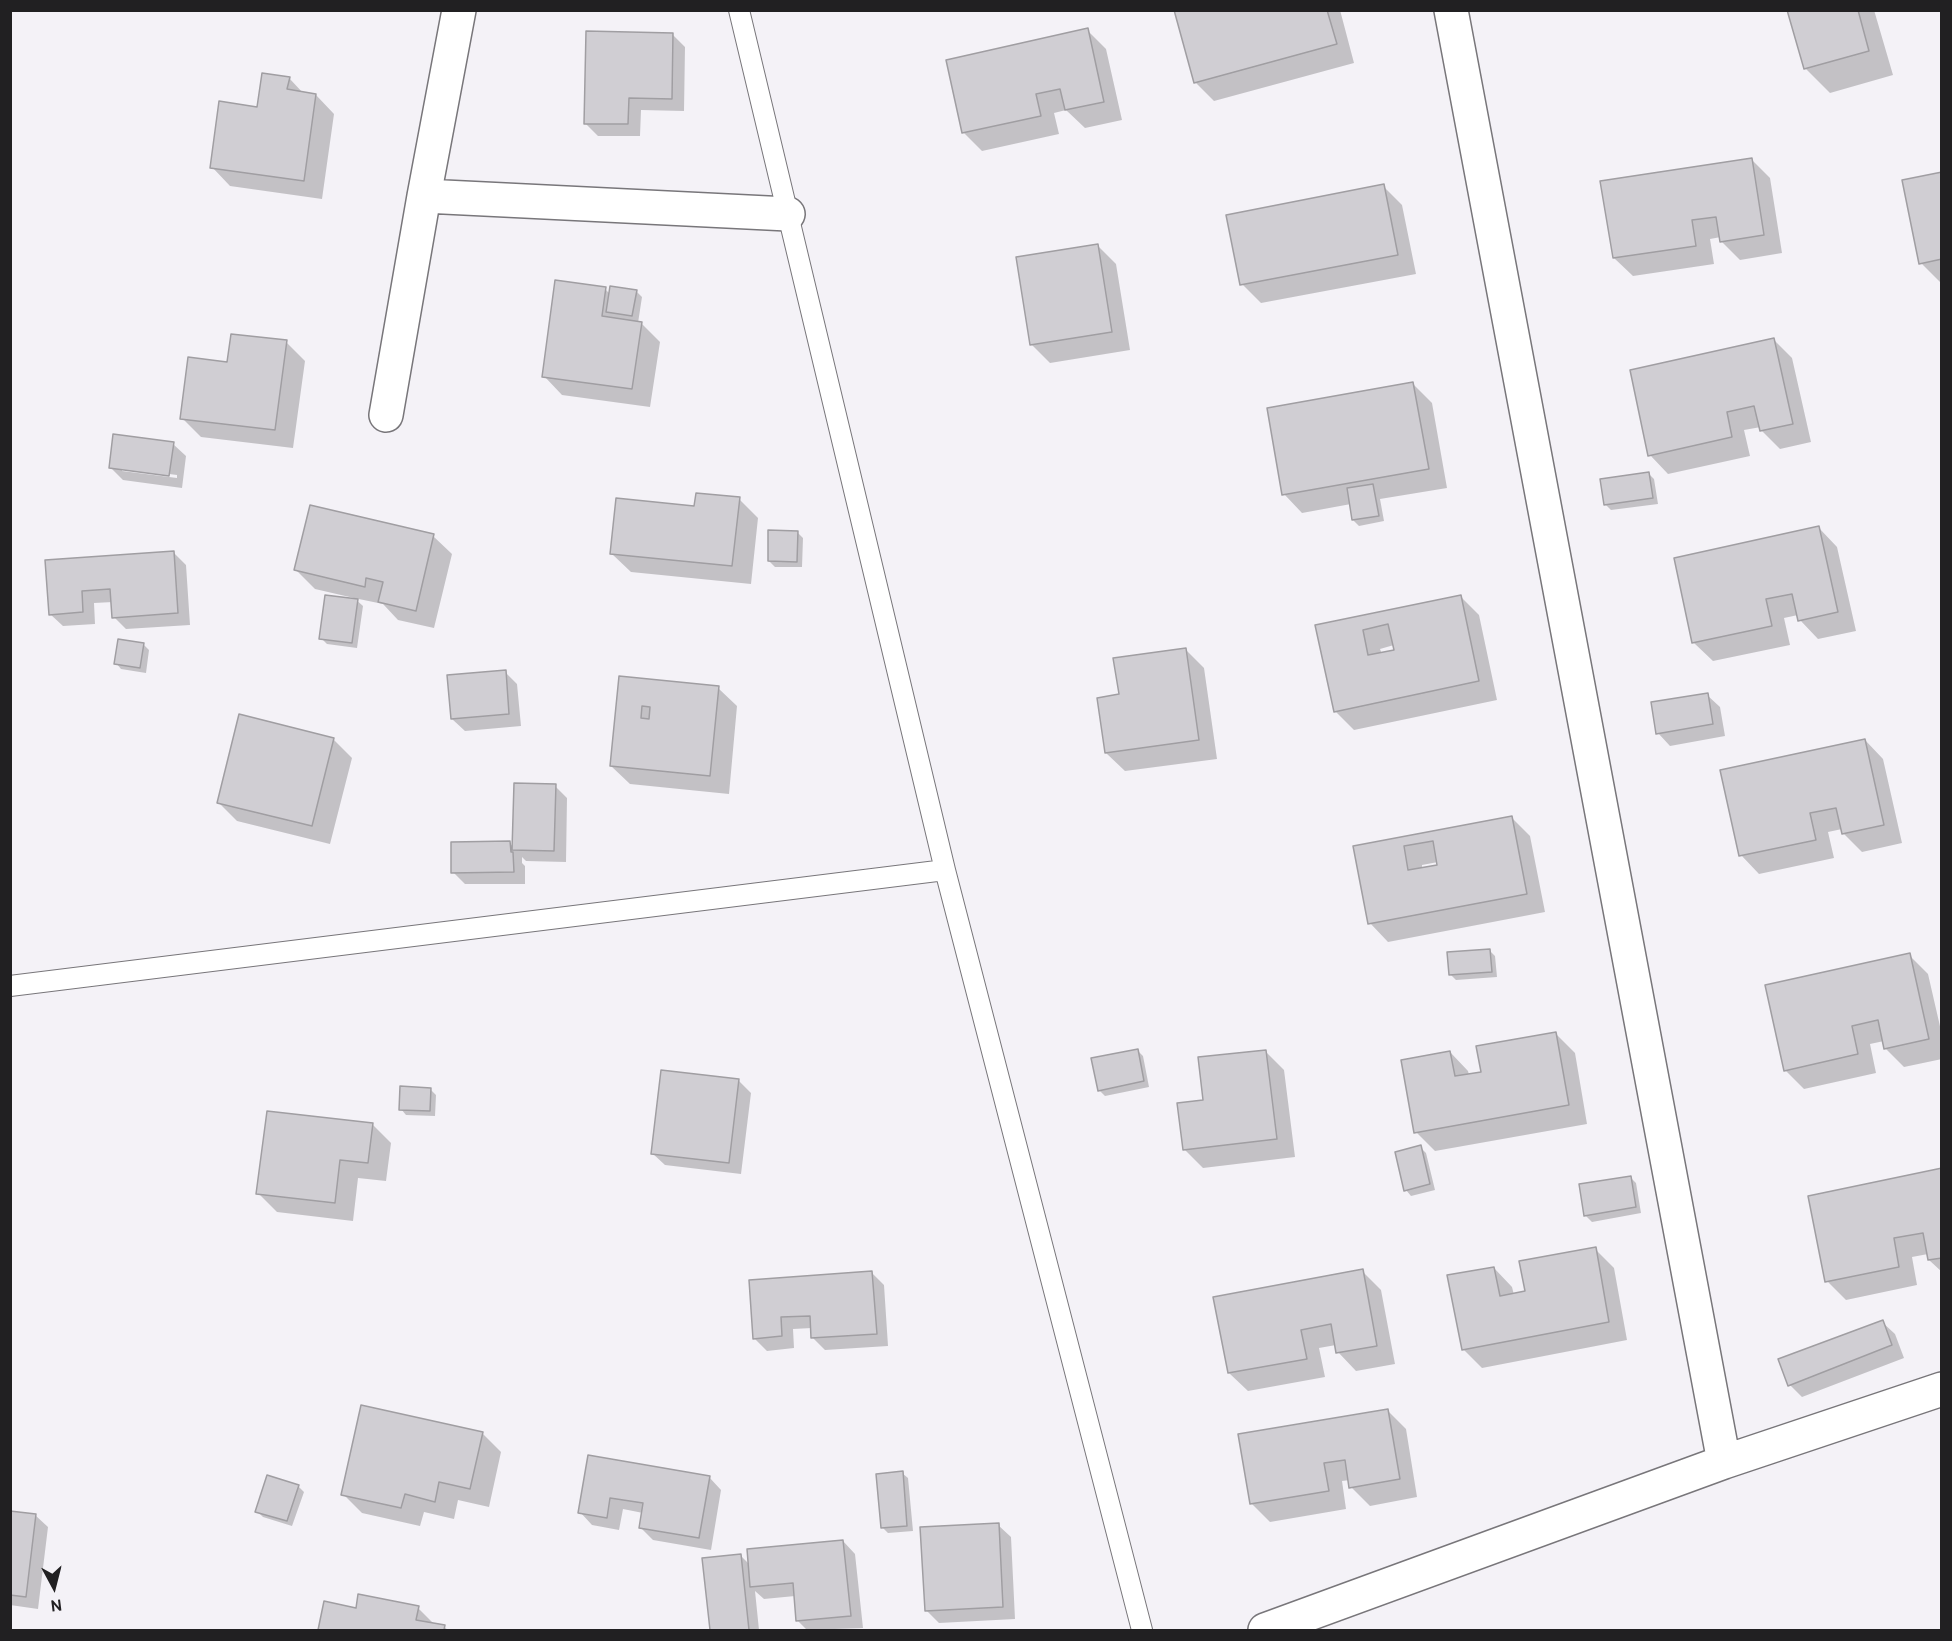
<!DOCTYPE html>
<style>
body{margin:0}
#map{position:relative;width:1952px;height:1641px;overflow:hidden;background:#f4f2f7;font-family:Cabin,sans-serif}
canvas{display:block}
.frame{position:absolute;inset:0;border:12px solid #212022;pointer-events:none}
.north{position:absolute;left:24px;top:1557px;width:60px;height:60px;-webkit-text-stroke:4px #f4f2f7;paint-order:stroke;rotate:173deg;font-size:16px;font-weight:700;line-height:24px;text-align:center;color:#212022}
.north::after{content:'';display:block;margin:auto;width:21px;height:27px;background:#212022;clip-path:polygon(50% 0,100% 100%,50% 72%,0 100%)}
</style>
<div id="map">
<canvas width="1952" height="1641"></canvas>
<div class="frame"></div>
<div class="north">N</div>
</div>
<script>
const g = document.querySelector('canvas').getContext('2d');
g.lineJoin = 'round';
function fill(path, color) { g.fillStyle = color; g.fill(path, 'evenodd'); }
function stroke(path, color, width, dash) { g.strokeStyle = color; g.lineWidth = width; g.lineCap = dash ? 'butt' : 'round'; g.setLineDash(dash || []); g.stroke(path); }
fill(new Path2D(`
 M 1176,10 L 1340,10 L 1354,63 L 1214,101 L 1195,82 Z
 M 1789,10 L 1874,10 L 1893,75 L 1830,93 L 1806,69 Z
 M 1087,30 L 1106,49 L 1122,120 L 1085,128 L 1066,110 L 1054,113 L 1059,134 L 982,151 L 963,132 Z
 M 672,34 L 685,47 L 684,111 L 641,110 L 640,136 L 598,136 L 585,123 Z
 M 289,78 L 304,94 L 316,95 L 334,114 L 322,199 L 230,186 L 212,167 L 258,108 Z
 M 1751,159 L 1770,178 L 1782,253 L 1740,260 L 1721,241 L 1721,237 L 1710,239 L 1714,264 L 1633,276 L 1614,258 Z
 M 1942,173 L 1942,281 L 1940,282 L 1921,263 Z
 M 1383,186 L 1402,205 L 1416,274 L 1261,303 L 1242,284 Z
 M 1098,246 L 1116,264 L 1130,350 L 1050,363 L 1031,344 Z
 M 605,289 L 610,294 L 636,291 L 642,297 L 638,323 L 641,323 L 660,342 L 650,407 L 562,395 L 544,376 Z
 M 1774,340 L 1792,358 L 1811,442 L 1780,449 L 1762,431 L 1761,427 L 1744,430 L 1750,456 L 1668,474 L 1650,455 Z
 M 286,342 L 305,361 L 293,448 L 201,437 L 182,418 L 229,364 Z
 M 1413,384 L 1432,403 L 1447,488 L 1380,499 L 1384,521 L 1359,526 L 1353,520 L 1351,504 L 1302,513 L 1284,494 Z
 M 173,444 L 186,456 L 182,488 L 123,480 L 110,467 ZM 122,468 L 177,475 L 177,478 L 122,471 Z
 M 1648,473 L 1654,479 L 1658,504 L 1611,510 L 1605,504 Z
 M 739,499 L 758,518 L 751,584 L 631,572 L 612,554 L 696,507 Z
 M 1819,528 L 1837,547 L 1856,631 L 1818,639 L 1800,620 L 1798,615 L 1784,618 L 1790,645 L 1713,661 L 1694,643 L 1676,559 Z
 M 797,532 L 803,538 L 802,567 L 775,567 L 769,561 Z
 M 433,536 L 452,554 L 434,628 L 398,620 L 383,604 L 354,598 L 363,606 L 357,648 L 327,644 L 321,638 L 354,598 L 315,589 L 296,570 Z
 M 174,553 L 186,565 L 190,625 L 126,629 L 114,617 L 113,602 L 94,603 L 95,624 L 63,626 L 50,614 L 46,561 Z
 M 1460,596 L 1479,615 L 1497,700 L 1354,730 L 1335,711 L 1317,626 ZM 1394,645 L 1395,651 L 1382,654 L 1380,649 Z
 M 143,644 L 149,650 L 146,673 L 121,669 L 116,663 Z
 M 1185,649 L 1204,668 L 1217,759 L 1125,771 L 1106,753 L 1121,696 Z
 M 505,672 L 517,684 L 521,726 L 465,731 L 452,719 Z
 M 620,677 L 718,688 L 737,706 L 729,794 L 630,784 L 611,766 Z
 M 1707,695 L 1720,707 L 1725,736 L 1670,746 L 1658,733 Z
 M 333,739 L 352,758 L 330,844 L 237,821 L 219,803 Z
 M 1865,740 L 1883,759 L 1902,843 L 1862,852 L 1843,833 L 1842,829 L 1828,832 L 1834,858 L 1759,874 L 1741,855 Z
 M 555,786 L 567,798 L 566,862 L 526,861 L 522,857 L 522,863 L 525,866 L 525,884 L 465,884 L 453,872 L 509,843 L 514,847 Z
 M 1511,817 L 1530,836 L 1545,912 L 1388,942 L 1370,923 L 1355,847 ZM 1438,862 L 1439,866 L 1422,869 L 1422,865 Z
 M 1489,950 L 1495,956 L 1497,977 L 1456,980 L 1450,974 Z
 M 1909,955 L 1928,974 L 1942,1035 L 1942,1059 L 1904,1067 L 1885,1048 L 1884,1041 L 1870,1044 L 1876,1073 L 1804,1089 L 1785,1070 Z
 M 1556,1034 L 1575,1053 L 1587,1124 L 1435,1151 L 1416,1132 L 1450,1052 L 1468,1071 L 1469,1075 L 1483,1073 Z
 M 1137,1050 L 1143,1056 L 1149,1087 L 1105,1096 L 1099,1090 Z
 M 1265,1051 L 1284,1070 L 1295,1157 L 1203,1168 L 1184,1149 Z
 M 662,1072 L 739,1081 L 751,1093 L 741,1174 L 665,1165 L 652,1153 Z
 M 430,1089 L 436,1095 L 435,1116 L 406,1115 L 401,1109 Z
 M 372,1124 L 391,1143 L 386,1181 L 358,1178 L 353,1221 L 277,1212 L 258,1193 Z
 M 1420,1147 L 1426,1153 L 1435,1190 L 1411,1196 L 1406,1190 Z
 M 1942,1169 L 1942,1272 L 1929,1260 L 1928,1254 L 1912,1257 L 1917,1285 L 1846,1300 L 1827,1281 Z
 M 1630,1177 L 1636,1183 L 1641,1213 L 1592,1222 L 1586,1216 L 1581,1185 Z
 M 1595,1249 L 1614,1268 L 1627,1340 L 1482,1368 L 1463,1349 L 1494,1268 L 1512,1287 L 1514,1295 L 1527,1292 Z
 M 1362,1271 L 1381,1290 L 1395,1364 L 1356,1371 L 1338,1352 L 1336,1345 L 1319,1348 L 1325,1377 L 1248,1391 L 1229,1373 Z
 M 872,1273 L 884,1285 L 888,1346 L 825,1350 L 813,1338 L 812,1328 L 793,1329 L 794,1348 L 767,1351 L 754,1338 L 750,1281 Z
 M 1882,1322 L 1895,1334 L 1904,1358 L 1802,1397 L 1790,1385 Z
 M 1387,1410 L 1406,1429 L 1417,1497 L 1370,1506 L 1351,1487 L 1350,1480 L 1342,1481 L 1346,1509 L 1270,1522 L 1252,1504 Z
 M 483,1434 L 501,1452 L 489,1507 L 458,1500 L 454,1519 L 424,1512 L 420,1526 L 362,1513 L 343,1494 Z
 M 589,1457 L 709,1477 L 721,1490 L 711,1550 L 653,1540 L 640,1527 L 643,1513 L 623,1509 L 619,1530 L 592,1525 L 580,1512 Z
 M 902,1473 L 908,1478 L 913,1531 L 888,1533 L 883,1528 Z
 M 298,1486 L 304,1492 L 292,1526 L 263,1517 L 257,1511 Z
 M 10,1512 L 35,1515 L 48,1527 L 38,1609 L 10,1605 Z
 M 998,1525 L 1011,1537 L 1015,1619 L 939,1623 L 926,1610 Z
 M 843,1541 L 855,1554 L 863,1628 L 807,1630 L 798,1621 L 795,1596 L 764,1599 L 755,1591 L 759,1630 L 711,1630 L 704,1559 L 741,1556 L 749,1564 Z
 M 325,1603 L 357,1609 L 418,1608 L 435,1625 L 444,1627 L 448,1630 L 320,1630 Z`), '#0003');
const building = new Path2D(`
 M 1174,10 L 1327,10 L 1337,44 L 1194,83 Z
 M 1787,10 L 1858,10 L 1869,51 L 1804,69 Z
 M 1088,28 L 1104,102 L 1065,110 L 1060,89 L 1036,94 L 1041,116 L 962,133 L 946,60 Z
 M 586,31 L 673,33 L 672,99 L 629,98 L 628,124 L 584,124 Z
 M 262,73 L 290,77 L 287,89 L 316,94 L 304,181 L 210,168 L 219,101 L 257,107 Z
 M 1752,158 L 1764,235 L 1720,242 L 1716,217 L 1692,220 L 1696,246 L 1613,258 L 1600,181 Z
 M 1942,172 L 1942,259 L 1919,264 L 1902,180 Z
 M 1384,184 L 1398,255 L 1240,285 L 1226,215 Z
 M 1098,244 L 1112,332 L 1030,345 L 1016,257 Z
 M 555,280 L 606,287 L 602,316 L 642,322 L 632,389 L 542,377 Z
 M 610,286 L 637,290 L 632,316 L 606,312 Z
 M 231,334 L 287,340 L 275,430 L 180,419 L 188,357 L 227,362 Z
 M 1774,338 L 1793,424 L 1760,431 L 1754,406 L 1727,412 L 1732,437 L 1648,456 L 1630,370 Z
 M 1413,382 L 1429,469 L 1282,495 L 1267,408 Z
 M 113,434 L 174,442 L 169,476 L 109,468 Z
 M 1649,472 L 1653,498 L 1604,505 L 1600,479 Z
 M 1373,484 L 1379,516 L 1352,520 L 1347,488 Z
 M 696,493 L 740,497 L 732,566 L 610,554 L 616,498 L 694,506 Z
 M 310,505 L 434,534 L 416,611 L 378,602 L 383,582 L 366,578 L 365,587 L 294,570 Z
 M 1819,526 L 1838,612 L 1798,621 L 1792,594 L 1766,599 L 1772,626 L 1692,643 L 1674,558 Z
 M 768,530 L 798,531 L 797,562 L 768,561 Z
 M 174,551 L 178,613 L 112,618 L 110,589 L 82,591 L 83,612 L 49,615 L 45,560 Z
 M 325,595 L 358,599 L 352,643 L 319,639 Z
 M 1461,595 L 1479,681 L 1334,712 L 1315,625 ZM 1388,624 L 1394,650 L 1368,655 L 1363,630 Z
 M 118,639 L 144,643 L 140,668 L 114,664 Z
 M 1186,648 L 1199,740 L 1105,753 L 1097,698 L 1119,694 L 1113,658 Z
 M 506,670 L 509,714 L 451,719 L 447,675 Z
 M 619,676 L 719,686 L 710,776 L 610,766 ZM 642,706 L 650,707 L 649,719 L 641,718 Z
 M 1708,693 L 1713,724 L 1656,734 L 1651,702 Z
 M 239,714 L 334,738 L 312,826 L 217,803 Z
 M 1865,739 L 1884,825 L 1842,834 L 1836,808 L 1810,813 L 1816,840 L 1739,856 L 1720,770 Z
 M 514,783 L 556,784 L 554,851 L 512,850 Z
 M 1512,816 L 1527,894 L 1368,924 L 1353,846 ZM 1433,841 L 1437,865 L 1408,870 L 1404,846 Z
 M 510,841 L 511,852 L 513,852 L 514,872 L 451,873 L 451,842 Z
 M 1490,949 L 1492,972 L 1449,975 L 1447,952 Z
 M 1910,953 L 1929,1039 L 1884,1049 L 1878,1020 L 1852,1026 L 1858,1054 L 1784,1071 L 1765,985 Z
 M 1556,1032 L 1569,1105 L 1414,1133 L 1401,1060 L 1450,1051 L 1455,1076 L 1481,1072 L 1476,1046 Z
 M 1138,1049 L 1144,1081 L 1098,1091 L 1091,1058 Z
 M 1266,1050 L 1277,1139 L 1183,1150 L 1177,1103 L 1203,1100 L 1198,1057 Z
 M 661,1070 L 739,1079 L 729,1163 L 651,1154 Z
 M 400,1086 L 431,1088 L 430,1111 L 399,1110 Z
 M 267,1111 L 373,1123 L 368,1163 L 340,1160 L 335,1203 L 256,1194 Z
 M 1421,1145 L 1430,1184 L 1404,1191 L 1395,1152 Z
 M 1942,1168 L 1942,1258 L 1928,1260 L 1923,1233 L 1894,1238 L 1899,1267 L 1825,1282 L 1808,1196 Z
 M 1631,1176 L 1636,1207 L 1584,1216 L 1579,1184 Z
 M 1596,1247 L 1609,1322 L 1462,1350 L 1447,1275 L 1494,1267 L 1500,1296 L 1525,1291 L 1519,1261 Z
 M 1363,1269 L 1377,1346 L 1336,1353 L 1331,1324 L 1301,1330 L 1307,1359 L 1228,1373 L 1213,1297 Z
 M 872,1271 L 877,1334 L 811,1338 L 810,1316 L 781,1317 L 782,1336 L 753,1339 L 749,1280 Z
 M 1883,1320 L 1892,1345 L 1788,1386 L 1778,1359 Z
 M 361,1405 L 483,1432 L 470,1489 L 439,1482 L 435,1502 L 405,1494 L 401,1508 L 341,1495 Z
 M 1388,1409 L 1400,1479 L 1349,1488 L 1345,1460 L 1324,1463 L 1329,1491 L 1250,1504 L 1238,1434 Z
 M 588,1455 L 710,1476 L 699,1538 L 639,1528 L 643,1503 L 610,1498 L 607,1518 L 578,1513 Z
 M 903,1471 L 907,1526 L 881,1528 L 876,1474 Z
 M 267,1475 L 299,1485 L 287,1521 L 255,1512 Z
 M 10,1511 L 36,1514 L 26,1597 L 10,1595 Z
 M 999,1523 L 1003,1607 L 925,1611 L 920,1527 Z
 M 843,1540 L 851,1616 L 796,1621 L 793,1583 L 750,1587 L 747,1549 Z
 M 741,1554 L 749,1630 L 710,1630 L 702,1558 Z
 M 358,1594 L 419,1606 L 416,1620 L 445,1625 L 444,1630 L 318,1630 L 324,1601 L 356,1608 Z`);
fill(building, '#d0ced3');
stroke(building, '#a09ea2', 1.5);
const service = new Path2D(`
 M 739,10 L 945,870 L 1142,1630
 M 10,986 L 945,870`);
const minor = new Path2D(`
 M 1451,10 L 1724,1462
 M 424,196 L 788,214
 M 386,415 L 424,196 L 459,10
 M 1265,1630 L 1724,1462 L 1942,1389`);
stroke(service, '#78767a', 22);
stroke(minor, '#78767a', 36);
stroke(service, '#fff', 20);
stroke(minor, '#fff', 33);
</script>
